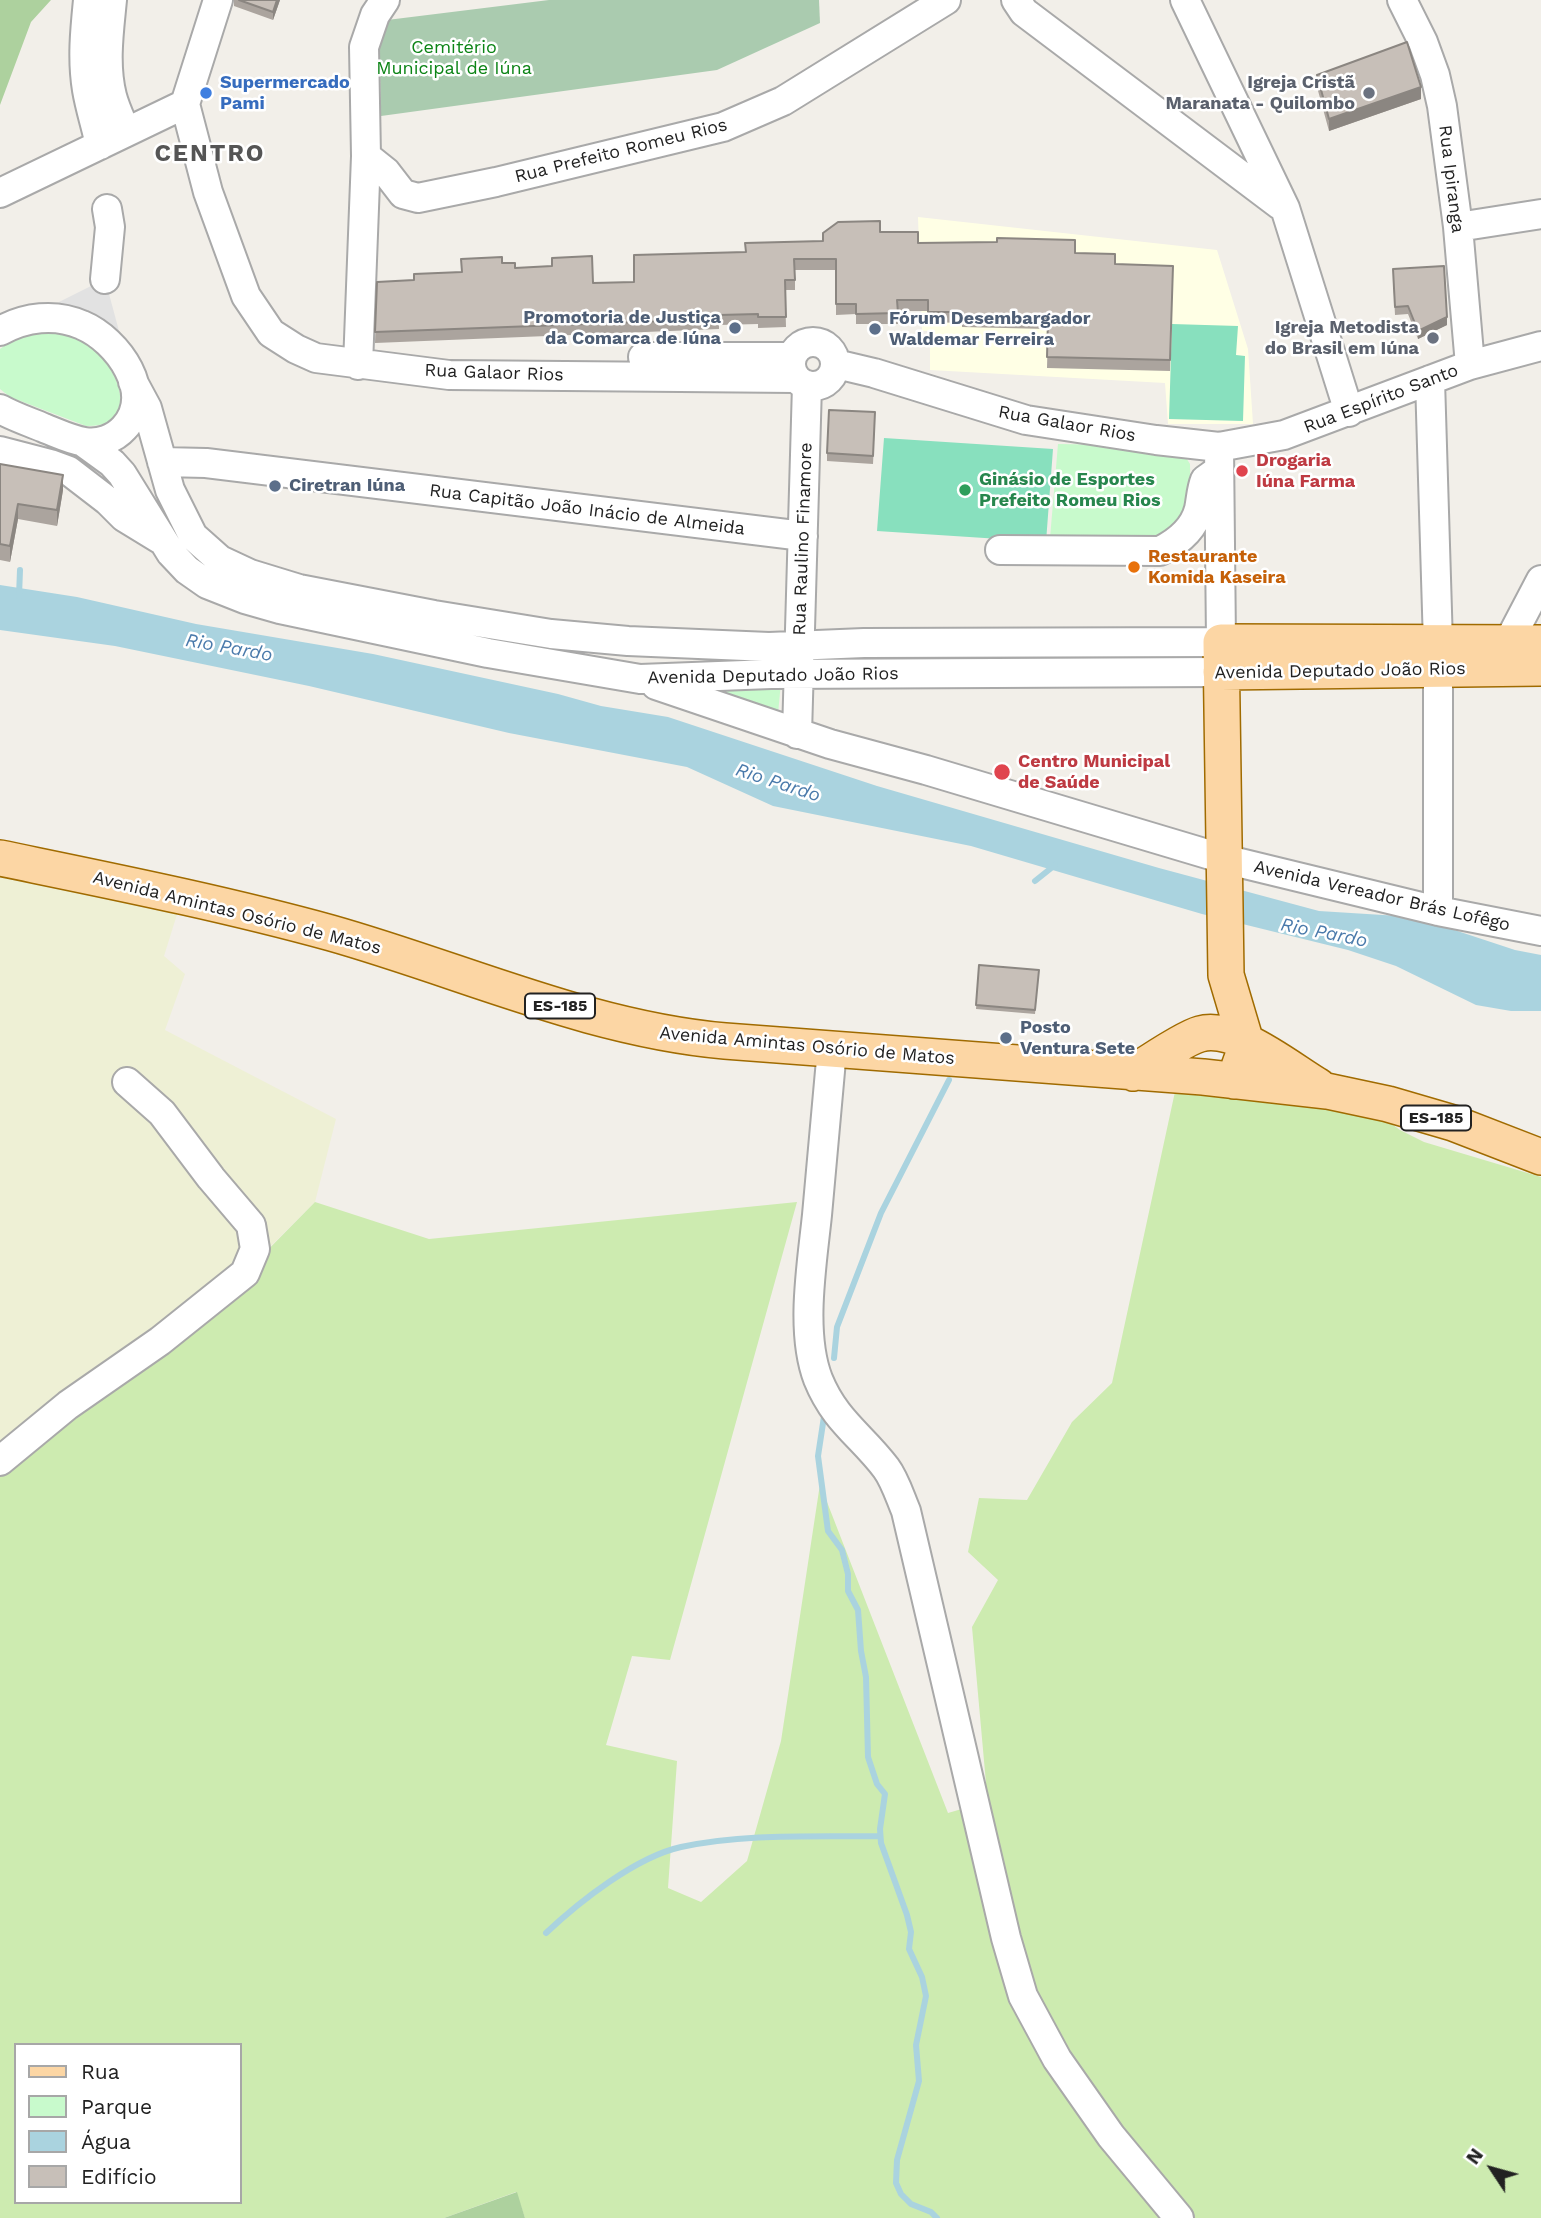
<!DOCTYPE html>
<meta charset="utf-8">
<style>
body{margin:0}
#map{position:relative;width:1541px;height:2218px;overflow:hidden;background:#f2efe9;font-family:"Work Sans",sans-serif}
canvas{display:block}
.legend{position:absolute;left:14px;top:2043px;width:228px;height:161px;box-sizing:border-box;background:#fff;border:2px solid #a7a7a7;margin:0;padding:9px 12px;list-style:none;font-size:21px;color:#222}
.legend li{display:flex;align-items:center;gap:14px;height:35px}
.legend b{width:35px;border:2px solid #a7a7a7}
.north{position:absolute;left:1457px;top:2134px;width:70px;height:70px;-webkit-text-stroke:5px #fff;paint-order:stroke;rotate:306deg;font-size:19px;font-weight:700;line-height:28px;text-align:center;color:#222}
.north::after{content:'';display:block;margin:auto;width:24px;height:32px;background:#222;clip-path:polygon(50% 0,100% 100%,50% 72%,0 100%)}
</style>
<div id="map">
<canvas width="1541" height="2218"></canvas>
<ul class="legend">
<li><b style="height:9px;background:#fcd6a4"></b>Rua</li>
<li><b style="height:19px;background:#c8facc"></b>Parque</li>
<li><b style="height:19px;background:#aad3df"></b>Água</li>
<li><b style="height:19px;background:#c7bfb8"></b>Edifício</li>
</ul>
<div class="north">N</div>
</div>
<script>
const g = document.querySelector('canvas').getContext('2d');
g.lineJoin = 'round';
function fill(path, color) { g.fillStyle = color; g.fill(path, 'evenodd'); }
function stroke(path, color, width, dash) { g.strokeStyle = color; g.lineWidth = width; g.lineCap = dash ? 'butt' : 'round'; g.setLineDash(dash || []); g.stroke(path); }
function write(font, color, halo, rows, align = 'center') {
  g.font = font + ' "Work Sans",sans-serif'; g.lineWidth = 5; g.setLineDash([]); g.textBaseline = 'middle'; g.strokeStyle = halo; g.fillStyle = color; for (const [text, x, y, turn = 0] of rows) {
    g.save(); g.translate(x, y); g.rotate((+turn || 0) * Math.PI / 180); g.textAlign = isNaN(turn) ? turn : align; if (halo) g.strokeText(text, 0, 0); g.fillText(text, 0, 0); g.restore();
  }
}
fill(new Path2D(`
 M 918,217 L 1217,250 L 1248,349 L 1253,424 L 1168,424 L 1165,383 L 930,370 L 930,331 L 922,331 Z`), '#ffffe5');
fill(new Path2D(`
 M 0,873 L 179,908 L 164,956 L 185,974 L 165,1030 L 336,1119 L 315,1202 L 251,1266 L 0,1455 Z`), '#eef0d5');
fill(new Path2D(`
 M 1176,1087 L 1375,1112 L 1400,1130 L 1424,1142 L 1541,1177 L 1541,2218 L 525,2218 L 516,2192 L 444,2218 L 0,2218 L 0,1455 L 251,1267 L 315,1202 L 429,1239 L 797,1202 L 670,1660 L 632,1656 L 606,1745 L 677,1761 L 668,1888 L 701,1902 L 747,1861 L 781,1741 L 820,1484 L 948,1813 L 972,1806 L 986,1783 L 972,1627 L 998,1580 L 968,1552 L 979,1498 L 1027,1500 L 1072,1422 L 1112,1383 ZM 16,2045 L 240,2045 L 240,2202 L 16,2202 Z`), '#cdebb0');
fill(new Path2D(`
 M 0,0 L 51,0 L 31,22 L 0,105 Z
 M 517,2192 L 525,2218 L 444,2218 Z`), '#add19e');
fill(new Path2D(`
 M 549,0 L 819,0 L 820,23 L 717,70 L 381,116 L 379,21 Z`), '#aacbaf');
fill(new Path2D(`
 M 52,332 C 65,334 77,337 88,345 C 119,365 143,428 86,426 L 10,397 L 0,389 L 0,349 C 15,337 33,333 52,332 Z
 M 1058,444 L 1168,446 L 1183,453 L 1190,464 L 1191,512 L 1169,538 L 1050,538 Z
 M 781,682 L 778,714 L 693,687 Z`), '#c8facc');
fill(new Path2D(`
 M 1172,324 L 1238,326 L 1236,355 L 1245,356 L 1243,421 L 1169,419 Z
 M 884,438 L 1053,449 L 1046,542 L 877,531 Z`), '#88e0be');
fill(new Path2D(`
 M 105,279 L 119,331 L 115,336 L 60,310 L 59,302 Z`), '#e2e2e2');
fill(new Path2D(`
 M 0,585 L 77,597 L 196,624 L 373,654 L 558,694 L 601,706 L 668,717 L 877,786 L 1159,868 L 1319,911 L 1415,917 L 1515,950 L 1541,955 L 1541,1011 L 1511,1011 L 1476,1005 L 1396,966 L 1348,950 L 1202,914 L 971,846 L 773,806 L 687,767 L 509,733 L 309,686 L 115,646 L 0,630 Z`), '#aad3df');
stroke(new Path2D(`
 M 19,596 L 20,570
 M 1035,881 L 1055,865
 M 834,1358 L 837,1327 L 881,1213 L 949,1080
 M 825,1410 L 818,1456 L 828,1531 L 842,1550 L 848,1574 L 848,1591 L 858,1610 L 861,1651 L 866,1677 L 868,1757 L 877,1784 L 885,1794 L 880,1829 L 881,1843 L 907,1915 L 911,1932 L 909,1949 L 922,1977 L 926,1996 L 916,2045 L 919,2081 L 897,2160 L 896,2183 L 901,2194 L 911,2204 L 931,2212 L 937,2218
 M 546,1933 C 580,1901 636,1857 681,1847 C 746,1833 814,1837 880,1836`), '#aad3df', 6);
const minor = new Path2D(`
 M 88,0 C 85,30 82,60 87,90 C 90,108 96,126 100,145
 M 112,0 C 109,31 104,65 112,96 C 115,108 121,120 126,132
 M 1016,0 L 1024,12 L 1280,205
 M 1185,0 L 1285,208 L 1349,412
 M 1402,0 L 1423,42 L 1435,75 L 1442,106 L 1458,227 L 1470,365
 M 185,104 L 208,192 L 246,296 L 271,333 L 296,349 L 316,358 L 449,375 L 795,378
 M 185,104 L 218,0
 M 366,156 L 386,172 L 403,194 L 418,198 L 496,182 L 723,127 L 783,101 L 946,0
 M 0,193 L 185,104
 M 1458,227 L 1541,214
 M 105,279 L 110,227 L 107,209
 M 0,331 C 25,317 55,313 82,325 C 118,340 156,394 124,428 C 114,439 99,444 85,442 C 71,440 57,433 44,428 C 30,422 14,417 0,409
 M791 364a22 22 0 1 1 44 0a22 22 0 1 1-44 0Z
 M 643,357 L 792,357
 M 836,364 L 874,373 L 1026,420 L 1156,440 L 1219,447 L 1284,435 L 1470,365 L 1541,346
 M 358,365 L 366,156 L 364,47 L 375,15 L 385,0
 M 1430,380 L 1438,644 L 1438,911
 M 133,382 L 147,408 L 170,490 L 193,536 L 220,560 L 250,574 L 299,589 L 434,615 L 551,634 L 628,641 L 769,647 L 864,643 L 1221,642 L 1219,447
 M 83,442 L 112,463 L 122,474 L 171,553 L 187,570 L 207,584 L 245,599 L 280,609 L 488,653 L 640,679 L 771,674 L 1221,672
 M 0,451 L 50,464 L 69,471 L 108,501 L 124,517 L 160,539
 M 162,462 L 206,463 L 803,536
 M 1000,550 L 1160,551 C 1178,542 1194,529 1199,509 C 1201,500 1201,490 1205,480 L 1219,470
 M 1508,643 L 1541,580
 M 656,685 L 830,744 L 926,770 L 1224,859 L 1438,911 L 1541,931
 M 797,734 L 807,385
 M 832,1049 C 827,1104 822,1159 817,1215 C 812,1264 800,1332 818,1379 C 835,1421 861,1435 886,1468 C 895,1480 900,1497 906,1511 L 1006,1938 L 1023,1996 L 1057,2059 L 1111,2136 L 1179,2218
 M 0,1461 L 68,1405 L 160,1341 L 245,1273 L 255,1249 L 251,1225 L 211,1178 L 162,1113 L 127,1082`);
const major = new Path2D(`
 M 1221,672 L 1541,668
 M 0,858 C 111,881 222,903 331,933 C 462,970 589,1029 725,1041 L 1203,1077 L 1327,1091 L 1388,1104 L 1453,1123 L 1541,1157
 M 1133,1073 C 1148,1063 1185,1038 1200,1034 C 1235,1024 1289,1069 1318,1086
 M 1234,1081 L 1245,1050 L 1245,1039 L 1226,975 L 1221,642 L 1541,643`);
stroke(minor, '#a9a9a9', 32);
stroke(major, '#a06b00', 38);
stroke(minor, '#fff', 28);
stroke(major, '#fcd6a4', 35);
fill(new Path2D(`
 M 234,0 L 280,0 L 273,20 L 234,6 Z
 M 1317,75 L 1421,99 L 1329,131 L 1317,87 Z
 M 880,232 L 918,243 L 1075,253 L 1115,264 L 1173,266 L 1170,371 L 1047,368 L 1048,329 L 962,327 L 962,323 L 928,322 L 928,311 L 898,311 L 898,324 L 856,324 L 856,314 L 836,315 L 836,270 L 795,270 L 795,290 L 785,290 L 786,327 L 758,328 L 758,324 L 719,325 L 719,329 L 375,343 L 377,282 L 414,280 L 461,272 L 502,263 L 515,268 L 593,283 L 634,282 L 746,252 Z
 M 1393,277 L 1447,325 L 1418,339 L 1408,314 L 1395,315 Z
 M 875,420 L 873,464 L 827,461 L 827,453 Z
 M 0,464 L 63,490 L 57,526 L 18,519 L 10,562 L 0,560 Z
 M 979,965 L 1039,970 L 1035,1014 L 976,1009 Z`), '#aba49e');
fill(new Path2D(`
 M 277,0 L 280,0 L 273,20 L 273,12 Z
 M 1421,87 L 1421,99 L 1329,131 L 1329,119 Z
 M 1447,317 L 1447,325 L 1418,339 L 1418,331 Z
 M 63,475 L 63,490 L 57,526 L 57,510 Z
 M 18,504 L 18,519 L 10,562 L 10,546 Z`), '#8b8681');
const building = new Path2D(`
 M 239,0 L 277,0 L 273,12 Z
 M 1407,42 L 1421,87 L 1329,119 L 1317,75 Z
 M 880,221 L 880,232 L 918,232 L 918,243 L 997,242 L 997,238 L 1075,240 L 1075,253 L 1115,254 L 1115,264 L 1173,266 L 1170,360 L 1047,357 L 1048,318 L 962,316 L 962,312 L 928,312 L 928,300 L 897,300 L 898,313 L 856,314 L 856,304 L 836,304 L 836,259 L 794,259 L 795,280 L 785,280 L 786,317 L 758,317 L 758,314 L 719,315 L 719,319 L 375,332 L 377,282 L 414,280 L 414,274 L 462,272 L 461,259 L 502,257 L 502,263 L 515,263 L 515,268 L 552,266 L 552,258 L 592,256 L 593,283 L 634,282 L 634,255 L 746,252 L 745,243 L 823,241 L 823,233 L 838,222 Z
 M 1444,266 L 1447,317 L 1418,331 L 1408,306 L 1395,307 L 1393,269 Z
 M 829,410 L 875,412 L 873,456 L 827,453 Z
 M 0,464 L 63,475 L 57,510 L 18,504 L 10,546 L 0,544 Z
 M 979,965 L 1039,970 L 1035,1010 L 976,1005 Z`);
fill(building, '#c7bfb8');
stroke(building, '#8b8681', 2);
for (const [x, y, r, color] of [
 [206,93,7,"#3f7fe0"],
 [1369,93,7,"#6b7280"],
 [735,328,7,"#5c6f8a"],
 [875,329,7,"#5c6f8a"],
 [1433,338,7,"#6b7280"],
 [1242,471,7,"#e0444e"],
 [275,486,7,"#5c6f8a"],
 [965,490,7,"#2e9e5b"],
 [1134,567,7,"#e8710a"],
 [1002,772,9,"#e0444e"],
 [1006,1038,7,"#5c6f8a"]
]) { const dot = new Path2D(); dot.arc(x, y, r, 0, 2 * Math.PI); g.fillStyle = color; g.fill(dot); stroke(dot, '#fff', 2.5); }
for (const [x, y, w] of [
 [560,1006,70],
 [1436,1118,70]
]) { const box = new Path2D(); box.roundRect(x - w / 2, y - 12.5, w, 25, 5); g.fillStyle = '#fff'; g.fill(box); stroke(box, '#222', 2); }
write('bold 16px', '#222', null, [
 ["ES-185",560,1006],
 ["ES-185",1436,1118]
]);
write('18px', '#0c8416', '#fff', [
 ["Cemitério",454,48],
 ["Municipal de Iúna",454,69]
]);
write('bold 18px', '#366cbe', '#fff', [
 ["Supermercado",220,83],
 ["Pami",220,104]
], 'left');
write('bold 18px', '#5b616d', '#fff', [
 ["Igreja Cristã",1355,83],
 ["Maranata - Quilombo",1355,104],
 ["Igreja Metodista",1419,328],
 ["do Brasil em Iúna",1419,349]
], 'right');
write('18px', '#222', '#fff', [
 ["Rua Prefeito Romeu Rios",621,151,-14],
 ["Rua Ipiranga",1451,179,83],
 ["Rua Galaor Rios",494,373,2],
 ["Rua Espírito Santo",1381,399,-21],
 ["Rua Galaor Rios",1067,424,10],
 ["Rua Capitão João Inácio de Almeida",587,510,7],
 ["Rua Raulino Finamore",803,539,-88],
 ["Avenida Deputado João Rios",1340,671,-1],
 ["Avenida Deputado João Rios",773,676,-1],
 ["Avenida Vereador Brás Lofêgo",1382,896,13],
 ["Avenida Amintas Osório de Matos",237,913,14],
 ["Avenida Amintas Osório de Matos",807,1046,5]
]);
write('bold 18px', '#4e5e75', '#fff', [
 ["Promotoria de Justiça",721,318,"right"],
 ["da Comarca de Iúna",721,339,"right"],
 ["Fórum Desembargador",889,319],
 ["Waldemar Ferreira",889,340],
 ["Ciretran Iúna",289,486],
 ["Posto",1020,1028],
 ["Ventura Sete",1020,1049]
], 'left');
write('bold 18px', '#be3a42', '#fff', [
 ["Drogaria",1256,461],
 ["Iúna Farma",1256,482],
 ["Centro Municipal",1018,762],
 ["de Saúde",1018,783]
], 'left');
write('bold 18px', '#27864d', '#fff', [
 ["Ginásio de Esportes",979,480],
 ["Prefeito Romeu Rios",979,501]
], 'left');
write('bold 18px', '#c56008', '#fff', [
 ["Restaurante",1148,557],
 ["Komida Kaseira",1148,578]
], 'left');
write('italic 19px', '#4a7aab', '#fff', [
 ["Rio Pardo",229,648,10],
 ["Rio Pardo",778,783,18],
 ["Rio Pardo",1324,933,11]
]);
g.letterSpacing = '2px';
write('bold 24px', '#555', '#fff', [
 ["CENTRO",210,154]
]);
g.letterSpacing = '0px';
</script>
